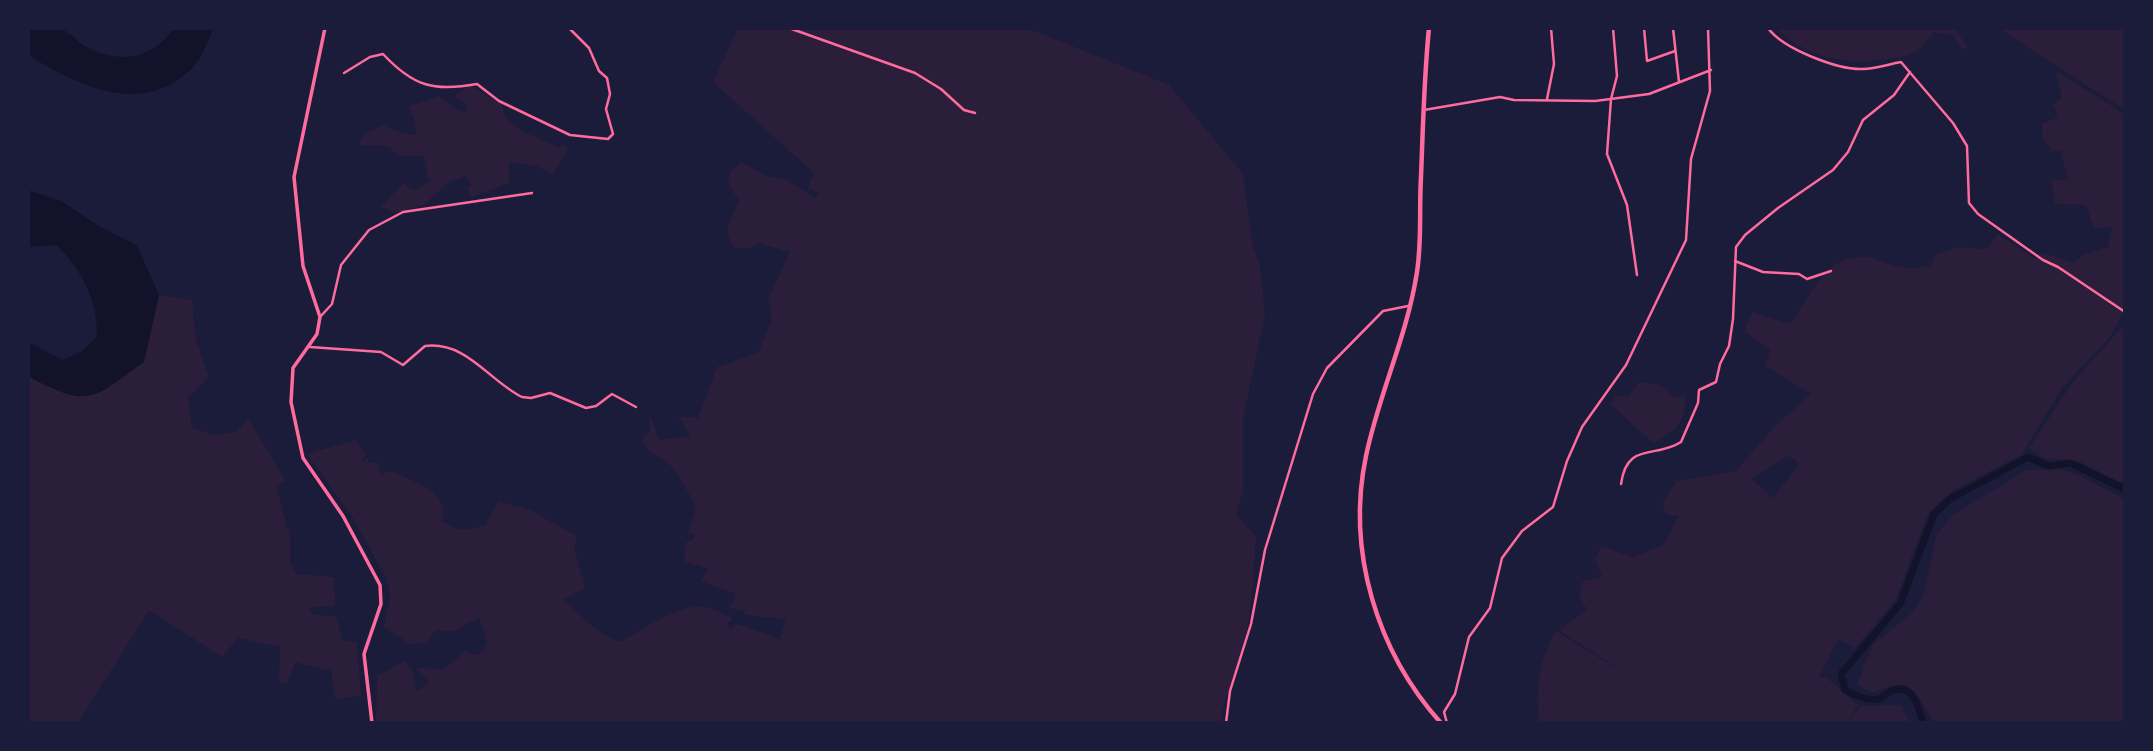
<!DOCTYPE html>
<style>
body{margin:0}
#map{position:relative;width:2153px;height:751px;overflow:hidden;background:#1b1b3a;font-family:"Libre Baskerville",serif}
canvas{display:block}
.frame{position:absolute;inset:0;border:30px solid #1b1b3a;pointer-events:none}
</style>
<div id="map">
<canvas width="2153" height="751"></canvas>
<div class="frame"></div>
</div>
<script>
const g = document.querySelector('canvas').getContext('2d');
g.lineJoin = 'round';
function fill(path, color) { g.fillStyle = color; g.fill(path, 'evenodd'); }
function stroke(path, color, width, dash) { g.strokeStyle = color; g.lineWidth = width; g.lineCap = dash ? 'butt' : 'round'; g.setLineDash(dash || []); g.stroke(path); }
fill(new Path2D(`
 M 738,28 L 1027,28 L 1169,85 L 1243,174 L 1252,243 L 1260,265 L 1265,315 L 1243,419 L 1243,491 L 1236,514 L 1256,536 C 1254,568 1253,602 1246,634 C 1240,665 1225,691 1220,723 L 376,723 L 377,676 L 404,661 L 412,670 L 416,682 L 413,685 L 418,691 L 429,681 L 416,668 L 444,669 L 465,651 L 476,655 L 483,651 L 487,642 L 479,618 L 453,631 L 436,630 L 426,642 L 411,645 L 384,627 L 390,596 L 387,579 L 351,515 L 307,454 L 356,440 L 366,455 L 361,460 L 364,461 L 368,457 L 369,462 L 378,463 L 381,474 L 392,471 L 432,490 L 444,508 L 442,521 L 459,530 L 485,526 L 499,501 L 530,510 L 577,536 L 574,548 L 585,588 L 563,600 L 597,630 L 619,642 C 641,631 682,601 707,607 C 715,609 725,615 733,618 L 727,624 L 730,629 L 736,624 L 741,625 L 780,639 L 786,619 L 745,615 L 744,611 L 727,607 L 735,600 L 735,594 L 701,581 L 708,569 L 684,561 L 686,542 L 693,540 L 695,535 L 688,532 L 696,509 C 689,494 682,479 671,466 C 661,456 641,452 643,436 L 650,433 L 650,415 L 659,440 L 690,436 L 678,416 L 698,418 L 717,367 L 758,353 L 772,319 L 768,299 L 790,252 L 759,243 L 751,248 L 734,248 C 722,228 730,221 739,201 L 728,183 L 730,171 L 741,162 L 769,177 L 787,180 L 816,198 L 819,194 L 808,187 L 814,173 L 713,82 Z
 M 1776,28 L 1954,28 L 1968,47 L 1962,50 L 1953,35 L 1934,32 C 1928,38 1922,48 1915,52 C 1910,56 1900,57 1894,58 C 1852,66 1808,60 1776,28 Z
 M 1998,28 L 2125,28 L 2125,110 Z
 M 2056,71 L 2125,114 L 2125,310 L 2110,337 L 2063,387 L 2021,455 L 1954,490 L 1928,513 L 1895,601 L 1855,648 L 1838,639 L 1819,678 L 1826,677 L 1858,705 L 1849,720 L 1861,706 L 1901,705 L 1911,723 L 1539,723 C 1535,692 1539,657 1556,631 L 1634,679 L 1559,630 L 1587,610 L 1579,596 L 1583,581 L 1602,577 L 1595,559 L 1601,546 L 1633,557 L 1663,545 L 1679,516 L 1667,515 L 1662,504 L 1676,481 L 1736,471 L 1774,427 L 1811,394 L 1765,366 L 1770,350 L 1744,331 L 1752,312 L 1791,324 C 1811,293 1832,244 1878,260 C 1897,267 1909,271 1930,266 L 1936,254 L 1958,247 L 1986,249 L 1998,234 L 2035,259 L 2044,253 L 2074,263 L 2083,255 L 2108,247 L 2112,227 L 2094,228 L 2086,205 L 2055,204 L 2051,180 L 2068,180 L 2061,151 L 2052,151 L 2042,137 L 2042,124 L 2058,117 L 2053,104 L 2062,99 ZM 1789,455 L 1799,464 L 1773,498 L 1752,479 Z
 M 469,85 L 502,104 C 502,128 540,138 558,147 L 562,144 L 568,149 L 553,174 L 534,165 L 509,162 L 509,183 L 472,197 L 467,188 L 472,185 L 466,176 L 449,182 L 425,204 L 396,213 L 381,207 L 403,183 L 414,191 L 429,181 L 424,156 L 397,156 L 389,146 L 361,145 L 359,142 L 367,133 L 383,125 L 399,132 L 415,135 L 417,128 L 409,106 L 439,96 L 459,111 L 467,112 L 467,105 L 455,96 Z
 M 159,295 L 192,300 L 196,340 L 209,377 L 188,398 L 192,428 L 213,435 L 236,432 L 248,418 L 286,481 L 276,486 L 290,537 L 290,562 L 297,574 L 334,577 L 335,606 L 309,607 L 313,615 L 336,616 L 343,640 L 357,642 L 361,696 L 335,699 L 331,671 L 295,662 L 287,684 L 279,681 L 280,647 L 238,638 L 222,657 L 149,610 L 78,723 L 28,723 L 28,376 L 46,386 L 151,325 Z
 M 2125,324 L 2125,485 L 2080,462 L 2045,458 L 2029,448 L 2072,383 Z
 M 1639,382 L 1660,385 L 1673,397 L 1685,395 C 1687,424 1676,430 1653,443 L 1610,404 L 1615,396 L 1629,396 Z
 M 2061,469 L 2078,475 L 2125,499 L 2125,723 L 1934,723 C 1918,693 1908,675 1873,693 L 1857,685 L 1873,644 L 1910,615 L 1923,597 L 1937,534 L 1953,515 L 2026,470 Z`), '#2a1e3b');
fill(new Path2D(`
 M 28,28 C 37,28 52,25 61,29 C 69,32 76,40 83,45 C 116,64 151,62 174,28 L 214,28 C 208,39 203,56 194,66 C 144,119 79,86 28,55 Z
 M 28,190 L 61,201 L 97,225 L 137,246 L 159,295 L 144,362 C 92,400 88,409 28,376 L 28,342 L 63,360 L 82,351 L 97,337 C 98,300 82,271 57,245 L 28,247 Z`), '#12122b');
stroke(new Path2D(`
 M 1923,723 C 1919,709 1914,683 1893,690 C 1887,692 1883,698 1878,699 C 1867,701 1854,695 1845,690 L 1841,674 L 1900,604 L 1934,514 L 1950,499 L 2028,457 L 2049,466 L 2070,463 L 2125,489`), '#12122b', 7);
stroke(new Path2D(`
 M 789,28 L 915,73 L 941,89 L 964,110 L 975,113
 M 1613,28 L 1617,76 L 1611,99 L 1607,154 L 1627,205 L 1637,275
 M 1644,28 L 1647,61 L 1675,51
 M 1673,28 L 1679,82
 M 1768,28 C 1783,49 1838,70 1863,69 C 1875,69 1889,64 1901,62 L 1953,123 L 1967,146 L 1969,203 L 1978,214 L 2043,260 L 2058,267 L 2125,312
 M 344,73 L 370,57 L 383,54 C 413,86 433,92 477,84 L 499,101 L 570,135 L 608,139 L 613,134 L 606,109 L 610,94 L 607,78 L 599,71 L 589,48 L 569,28
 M 1547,99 L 1554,64 L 1551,28
 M 1424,110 L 1500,97 L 1514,100 L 1595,101 L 1649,94 L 1711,70
 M 1735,261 L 1763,272 L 1799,274 L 1807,279 L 1831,271
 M 320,317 L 332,304 L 341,265 L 369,230 L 403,212 L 532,193
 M 310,347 L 381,352 L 403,365 L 425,346 C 467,341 489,381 522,397 L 531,398 L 550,393 L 586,408 L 596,406 L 612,394 L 636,407
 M 1621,484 C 1627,441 1655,459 1681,442 L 1698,403 L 1699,390 L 1716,382 L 1720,364 L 1729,346 L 1733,319 L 1736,247 L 1745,235 L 1778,208 L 1833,170 L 1848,152 L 1863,120 L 1894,95 L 1910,72
 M 1226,723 L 1230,691 L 1251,624 L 1265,550 L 1313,394 L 1327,368 L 1383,311 L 1408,306
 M 1447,723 L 1444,712 L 1455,694 L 1469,637 L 1490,608 L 1502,558 L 1522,531 L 1553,507 L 1567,461 L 1582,427 L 1626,365 L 1686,240 L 1691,159 L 1710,91 L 1708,28`), '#ff6b9d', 2.5);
stroke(new Path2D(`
 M 325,28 L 294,177 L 303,266 L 320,317 L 317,334 L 293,368 L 291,402 L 303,458 L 343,516 L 380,585 L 381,604 L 364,654 L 372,723`), '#ff6b9d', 3.5);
stroke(new Path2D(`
 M 1429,28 C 1424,77 1423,127 1421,177 C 1419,209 1422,240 1417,272 C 1407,337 1379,393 1366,456 C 1346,551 1377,652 1441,723`), '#ff6b9d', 4.5);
</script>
